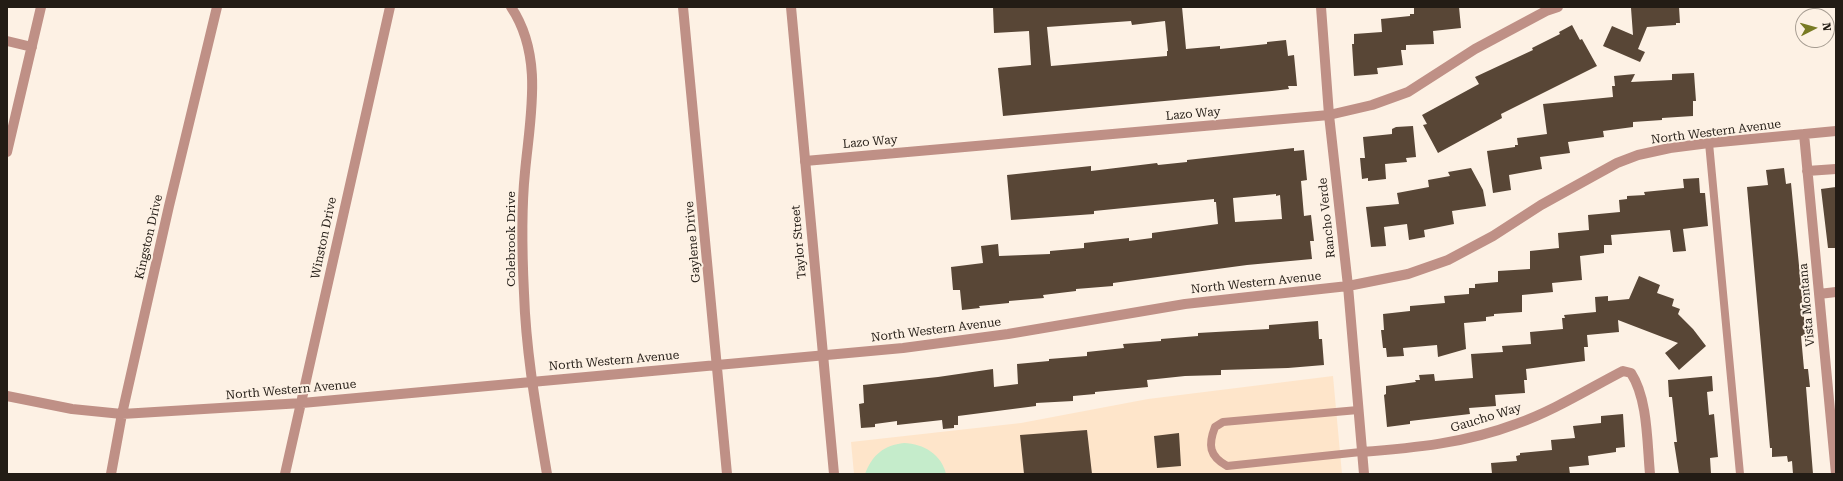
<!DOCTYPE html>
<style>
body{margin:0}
#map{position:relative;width:1843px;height:481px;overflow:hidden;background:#fdf1e4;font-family:"Roboto Serif",serif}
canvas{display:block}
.frame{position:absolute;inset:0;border:8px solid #231c15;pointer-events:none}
.north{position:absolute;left:1795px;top:8px;width:40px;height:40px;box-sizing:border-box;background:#fdf1e4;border:1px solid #a69c91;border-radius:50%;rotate:84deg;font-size:11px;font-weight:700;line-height:16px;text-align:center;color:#231c15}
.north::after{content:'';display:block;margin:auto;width:14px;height:18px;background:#797b24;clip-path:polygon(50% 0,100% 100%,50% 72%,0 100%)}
</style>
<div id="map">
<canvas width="1843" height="481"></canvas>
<div class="frame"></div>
<div class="north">N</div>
</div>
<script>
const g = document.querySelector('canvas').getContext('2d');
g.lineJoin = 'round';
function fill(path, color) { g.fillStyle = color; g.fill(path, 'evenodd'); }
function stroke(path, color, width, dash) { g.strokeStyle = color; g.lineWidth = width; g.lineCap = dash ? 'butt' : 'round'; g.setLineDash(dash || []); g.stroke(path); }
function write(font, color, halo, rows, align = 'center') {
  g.font = font + ' "Roboto Serif",serif'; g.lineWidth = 4; g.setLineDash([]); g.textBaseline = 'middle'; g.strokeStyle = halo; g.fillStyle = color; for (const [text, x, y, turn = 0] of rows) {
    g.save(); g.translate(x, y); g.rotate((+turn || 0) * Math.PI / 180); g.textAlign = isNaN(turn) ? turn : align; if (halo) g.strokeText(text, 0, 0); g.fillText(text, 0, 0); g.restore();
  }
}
fill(new Path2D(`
 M 1333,376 L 1342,474 L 854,474 L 851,442 L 1021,423 L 1148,399 Z`), '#fee5ca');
fill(new Path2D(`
 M 904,443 C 924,444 941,454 946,474 L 865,474 C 872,455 884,445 904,443 Z`), '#c5eccb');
fill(new Path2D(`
 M 993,7 L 1182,7 L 1186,49 L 1220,46 L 1220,49 L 1267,44 L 1267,42 L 1286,40 L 1288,56 L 1294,55 L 1297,86 L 1288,86 L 1289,89 L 1272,91 L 1003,116 L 998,68 L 1031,65 L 1029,31 L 994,33 ZM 1131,21 L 1132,25 L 1165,21 L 1168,51 L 1167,51 L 1167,56 L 1051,66 L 1047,27 Z
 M 1414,7 L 1459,7 L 1461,28 L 1433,31 L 1434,44 L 1406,45 L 1406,50 L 1401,50 L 1403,65 L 1377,68 L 1378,74 L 1354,76 L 1352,44 L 1354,44 L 1354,34 L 1382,32 L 1381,19 L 1410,16 L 1410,14 L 1414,14 Z
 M 1650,7 L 1679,7 L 1680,23 L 1676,23 L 1676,25 L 1647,27 L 1638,49 L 1645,52 L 1640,62 L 1603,46 L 1612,26 L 1633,35 L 1631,8 Z
 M 1572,25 L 1580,40 L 1582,39 L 1597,66 L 1501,114 L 1502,118 L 1438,153 L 1423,125 L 1427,124 L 1422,115 L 1479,84 L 1475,77 L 1533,50 L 1532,48 L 1560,34 L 1559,32 Z
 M 1694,73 L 1696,101 L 1693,101 L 1693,116 L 1662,118 L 1662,120 L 1633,122 L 1633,127 L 1603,131 L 1604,137 L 1568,142 L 1570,153 L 1540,157 L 1542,169 L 1509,175 L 1511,190 L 1493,193 L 1487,151 L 1515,147 L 1515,145 L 1518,145 L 1517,138 L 1547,134 L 1543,104 L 1613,97 L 1612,86 L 1615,86 L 1614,76 L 1635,74 L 1631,82 L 1672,80 L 1672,74 Z
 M 1413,126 L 1416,157 L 1406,158 L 1407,162 L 1385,164 L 1386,179 L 1368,181 L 1368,178 L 1362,179 L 1360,158 L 1365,158 L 1363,137 L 1392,134 L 1392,129 L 1396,127 Z
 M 1294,148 L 1294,151 L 1304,150 L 1307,180 L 1301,181 L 1304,216 L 1311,215 L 1314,241 L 1310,241 L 1312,259 L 1247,265 L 1113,283 L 1113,286 L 1076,289 L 1076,291 L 1043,295 L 1044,298 L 1009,301 L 1009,303 L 979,306 L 980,308 L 962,310 L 960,290 L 953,290 L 951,267 L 983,263 L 981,246 L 998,244 L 999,256 L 1050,254 L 1050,251 L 1084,248 L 1084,243 L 1129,238 L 1129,241 L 1152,238 L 1152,233 L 1218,224 L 1216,202 L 1214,202 L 1214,199 L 1094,211 L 1094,214 L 1011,220 L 1007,175 L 1091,166 L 1091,171 L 1157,163 L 1158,165 L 1187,162 L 1187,160 ZM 1276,194 L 1276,196 L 1280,195 L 1282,219 L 1235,222 L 1233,198 Z
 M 1471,168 L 1483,190 L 1486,206 L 1452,211 L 1454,224 L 1424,230 L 1425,237 L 1409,240 L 1407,224 L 1384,227 L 1386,246 L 1371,247 L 1366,207 L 1399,204 L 1397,193 L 1429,187 L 1428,180 L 1450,176 L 1448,172 Z
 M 1784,168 L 1786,184 L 1791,183 L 1804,317 L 1805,335 L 1801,336 L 1804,369 L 1808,369 L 1810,387 L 1806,387 L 1813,474 L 1793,474 L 1792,461 L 1788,462 L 1787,456 L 1772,457 L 1772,448 L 1770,448 L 1747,187 L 1768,185 L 1766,170 Z
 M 1699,178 L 1700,193 L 1705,193 L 1708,226 L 1683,229 L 1686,251 L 1673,252 L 1670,230 L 1611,235 L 1612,245 L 1604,245 L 1604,253 L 1580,256 L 1582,280 L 1552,283 L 1553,292 L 1522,295 L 1522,312 L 1494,314 L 1494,316 L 1486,317 L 1486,321 L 1464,323 L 1466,349 L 1438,357 L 1437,345 L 1403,348 L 1404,356 L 1387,357 L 1386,348 L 1383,348 L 1381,330 L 1384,330 L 1383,314 L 1410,311 L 1410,306 L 1445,303 L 1444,296 L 1469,294 L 1469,288 L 1475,288 L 1475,284 L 1498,282 L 1498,271 L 1530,269 L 1530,251 L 1559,248 L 1558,233 L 1589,230 L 1588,215 L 1620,212 L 1619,200 L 1627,199 L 1627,196 L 1645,195 L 1644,192 L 1684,188 L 1683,179 Z
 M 1836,187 L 1836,248 L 1828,248 L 1821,189 Z
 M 1639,276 L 1660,285 L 1657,293 L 1674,299 L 1672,306 L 1680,309 L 1678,314 L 1693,329 L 1706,346 L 1679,370 L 1665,353 L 1678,343 L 1618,320 L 1619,332 L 1587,335 L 1588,347 L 1584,347 L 1585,361 L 1526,369 L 1527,380 L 1524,380 L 1525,393 L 1495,395 L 1496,406 L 1469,408 L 1470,414 L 1410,421 L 1410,424 L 1387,427 L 1384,395 L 1386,394 L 1386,386 L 1416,382 L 1415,380 L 1420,380 L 1419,375 L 1434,374 L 1435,381 L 1473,378 L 1471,354 L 1503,352 L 1502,346 L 1531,344 L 1530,332 L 1563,329 L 1562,318 L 1565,318 L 1564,315 L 1596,312 L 1595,297 L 1608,296 L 1608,301 L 1629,299 Z
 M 1318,321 L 1319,339 L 1322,339 L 1324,365 L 1288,368 L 1221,370 L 1221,375 L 1185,376 L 1147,380 L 1148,387 L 1095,392 L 1095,394 L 1073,396 L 1073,401 L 1036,403 L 1036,406 L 958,416 L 958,425 L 954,425 L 954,428 L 943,429 L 942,420 L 897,425 L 897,421 L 875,424 L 875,427 L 861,428 L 859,404 L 864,403 L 863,385 L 938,377 L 993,369 L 994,387 L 1018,384 L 1017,364 L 1049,361 L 1049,359 L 1087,356 L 1087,352 L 1124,348 L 1123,344 L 1161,341 L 1161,339 L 1198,336 L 1198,333 L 1269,329 L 1269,325 Z
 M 1712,376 L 1713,391 L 1707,392 L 1709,415 L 1714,414 L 1718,457 L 1710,458 L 1711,474 L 1679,474 L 1674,442 L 1677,442 L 1672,397 L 1669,397 L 1668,380 Z
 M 1623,414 L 1625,447 L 1616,448 L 1616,452 L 1588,456 L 1589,465 L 1569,467 L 1570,474 L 1492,474 L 1491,463 L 1517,461 L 1516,456 L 1520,455 L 1520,453 L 1552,450 L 1551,440 L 1575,438 L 1573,426 L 1601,423 L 1601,416 Z
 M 1087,430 L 1092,474 L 1024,474 L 1020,435 Z
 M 1179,433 L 1181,466 L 1157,468 L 1154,436 Z`), '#584636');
stroke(new Path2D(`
 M 1709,143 L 1740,474
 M 1358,410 L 1223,422 L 1215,427 C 1208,445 1209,456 1227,466 L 1361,452`), '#bf9086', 8);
stroke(new Path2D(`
 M 511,7 C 544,56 530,117 525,172 C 521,212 522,253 524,293 C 526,354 537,414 547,474
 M 683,7 L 727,474
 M 1321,7 L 1329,115 L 1348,286 L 1364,474
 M 7,41 L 32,47
 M 1804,134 L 1836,474
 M 7,152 L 41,7
 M 805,161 L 1329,115 L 1372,105 L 1408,92 L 1475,49 L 1546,11 L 1558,7
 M 1807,171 L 1836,169
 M 1819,294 L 1836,292
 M 7,396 L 72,409 L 122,414 L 302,403 L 903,348 L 1008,334 L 1185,304 L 1348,286 L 1408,274 L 1448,260 L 1493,236 L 1541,205 L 1617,163 L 1638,155 L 1670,148 L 1709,143 L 1836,131
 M 1361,452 C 1414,448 1466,443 1516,424 C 1553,411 1588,389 1623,371 L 1631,373 C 1648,399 1647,443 1650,474
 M 111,474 L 122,414 L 169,206 L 217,7
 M 285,474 L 390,7`), '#bf9086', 10);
stroke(new Path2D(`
 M 791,7 L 834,474`), '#bf9086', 10);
write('12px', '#231c15', '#fdf1e4', [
 ["Lazo Way",1193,114,-5],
 ["North Western Avenue",1716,132,-7],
 ["Lazo Way",870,142,-5],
 ["Rancho Verde",1327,218,-96],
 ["Kingston Drive",149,237,-77],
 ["Winston Drive",324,238,-78],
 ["Colebrook Drive",511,239,-90],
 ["Gaylene Drive",693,242,-95],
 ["Taylor Street",799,242,-95],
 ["North Western Avenue",1256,283,-6],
 ["Vista Montana",1807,305,-95],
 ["North Western Avenue",936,330,-7],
 ["North Western Avenue",614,361,-5],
 ["North Western Avenue",291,390,-5],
 ["Gaucho Way",1486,418,-17]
]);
</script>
